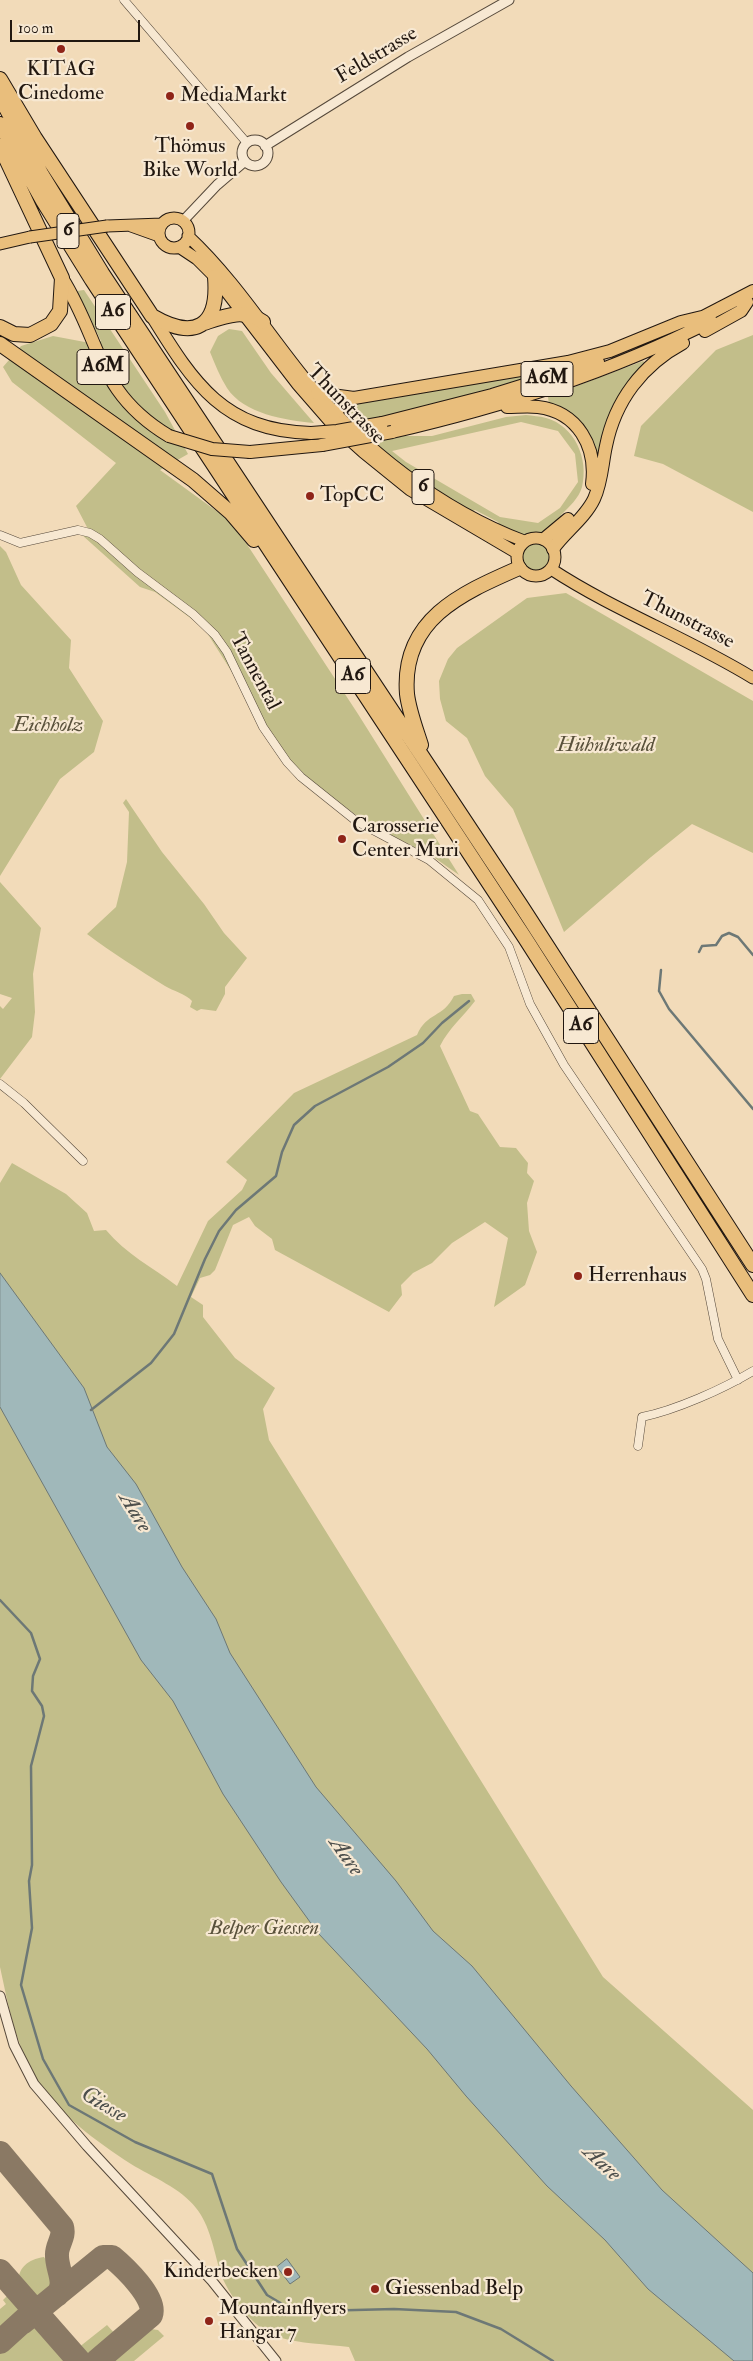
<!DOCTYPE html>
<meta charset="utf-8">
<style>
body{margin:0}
#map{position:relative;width:753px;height:2361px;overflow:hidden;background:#f2dbb9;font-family:"IM FELL Double Pica",serif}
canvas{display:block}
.scale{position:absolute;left:10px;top:20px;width:130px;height:22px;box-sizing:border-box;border:2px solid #211710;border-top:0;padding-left:6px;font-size:15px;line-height:18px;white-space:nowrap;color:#211710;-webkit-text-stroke:4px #f7e8d2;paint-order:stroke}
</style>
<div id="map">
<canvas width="753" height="2361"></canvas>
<div class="scale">100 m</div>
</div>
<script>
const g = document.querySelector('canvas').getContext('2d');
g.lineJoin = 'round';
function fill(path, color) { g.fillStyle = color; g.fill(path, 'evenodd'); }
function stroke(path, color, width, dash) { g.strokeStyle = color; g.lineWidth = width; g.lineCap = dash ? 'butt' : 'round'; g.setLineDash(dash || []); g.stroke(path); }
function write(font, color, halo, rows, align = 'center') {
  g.font = font + ' "IM FELL Double Pica",serif'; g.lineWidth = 4.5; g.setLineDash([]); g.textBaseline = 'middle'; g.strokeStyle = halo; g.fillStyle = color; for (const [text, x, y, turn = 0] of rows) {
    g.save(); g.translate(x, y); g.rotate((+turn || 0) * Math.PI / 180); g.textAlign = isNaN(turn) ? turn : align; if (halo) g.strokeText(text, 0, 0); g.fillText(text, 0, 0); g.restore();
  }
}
fill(new Path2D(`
 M 84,290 L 165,412 L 188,454 L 160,470 L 233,523 L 358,714 L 459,875 L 432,856 L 367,823 L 315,785 L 285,756 L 204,628 L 155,592 L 140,587 L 82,535 L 88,529 L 76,506 L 116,463 L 12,382 L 3,367 L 21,346 L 53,336 L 90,343 L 101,341 L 77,291 Z
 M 229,329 L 242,331 L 271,373 L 314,423 C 285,420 244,414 227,388 C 220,377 215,364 210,352 L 218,336 Z
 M 753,335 L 753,512 L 663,464 L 634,456 L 641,426 L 716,350 Z
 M 643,361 L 646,363 L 601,456 L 598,456 C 588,423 578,420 549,405 L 548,397 Z
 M 539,372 L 539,374 C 479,395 415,411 353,423 L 340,413 L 351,405 L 395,398 L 432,388 Z
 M 526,415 C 532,416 540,416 546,418 C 575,426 589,459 582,487 C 579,498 569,507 561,515 L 560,523 C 534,539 530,539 501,528 L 498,522 L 475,510 L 471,512 L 410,473 L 374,442 L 403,436 L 432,436 L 506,417 ZM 521,422 L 558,431 L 575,454 L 578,482 L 560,508 L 538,523 L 500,517 L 406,462 L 392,451 Z
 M522 557a14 14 0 1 1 28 0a14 14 0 1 1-28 0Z
 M 0,546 L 6,552 L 21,585 L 71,640 L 69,668 L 103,721 L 94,752 L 60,779 L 0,876 Z
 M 566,593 L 753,701 L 753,853 L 692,824 L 651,857 L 564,932 L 513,809 L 485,776 L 467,738 L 446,721 L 440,699 L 439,681 L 448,659 L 457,648 L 527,598 Z
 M 126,799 L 162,852 L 204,904 L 224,933 L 247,958 L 225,987 L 225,994 L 216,1011 L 201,1009 L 197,1011 L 190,1007 L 192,1001 C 186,994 173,991 165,986 C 138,969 112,953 87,934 L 116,907 L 127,862 L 129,812 L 123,803 Z
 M 0,882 L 41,928 L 33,974 L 35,1012 L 32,1037 L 0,1079 L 0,1006 L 3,1009 L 12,998 L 0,994 Z
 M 462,994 L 471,994 L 475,1001 C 463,1017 449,1028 440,1046 L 470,1111 L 478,1114 L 500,1147 L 516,1148 L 528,1163 L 527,1173 L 534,1181 L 527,1203 L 529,1231 L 537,1252 L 525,1285 L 494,1307 L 508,1238 L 485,1222 L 452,1243 L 432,1263 L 413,1273 L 401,1285 L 402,1295 L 389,1312 L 275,1250 L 272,1239 L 255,1226 L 249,1217 L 233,1225 L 215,1270 L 210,1275 L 200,1278 L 191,1297 L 203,1305 L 203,1317 L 235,1358 L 275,1388 L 263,1409 L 269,1440 L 603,1977 L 753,2110 L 753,2361 L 355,2361 L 349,2347 C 326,2344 300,2344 278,2337 C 254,2330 227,2294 220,2271 C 214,2251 210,2225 196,2208 C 181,2188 152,2177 131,2164 C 96,2141 59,2115 36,2078 C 16,2046 8,2004 0,1967 L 0,1183 L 12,1163 L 66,1194 L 87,1213 L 94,1231 L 106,1230 C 126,1254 152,1267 177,1286 L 208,1221 L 242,1190 L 247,1180 L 226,1162 L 294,1093 L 417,1035 C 427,1012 443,1018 454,996 Z
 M 44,2257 L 52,2269 L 51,2289 L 44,2295 C 13,2300 8,2262 44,2257 Z
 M 10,2293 L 20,2306 C 20,2320 10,2325 0,2334 L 0,2309 L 6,2304 L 3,2300 Z
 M 107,2325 L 116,2335 L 99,2353 L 83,2355 L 78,2348 Z
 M 32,2327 L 46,2331 L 71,2361 L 0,2361 L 0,2350 L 24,2330 Z
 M 151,2329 L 158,2330 L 164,2336 L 134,2361 L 104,2361 L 128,2344 L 127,2342 L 139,2332 Z`), '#c2be8a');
const water = new Path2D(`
 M 0,1273 L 84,1388 L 107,1447 L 136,1484 L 182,1567 L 216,1619 L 230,1653 L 316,1787 L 396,1881 L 433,1931 L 472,1966 L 571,2086 L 662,2190 L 753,2273 L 753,2361 L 734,2361 L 648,2289 L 605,2240 L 547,2186 L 466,2096 L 427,2049 L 318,1933 L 281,1882 L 223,1794 L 173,1701 L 141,1660 L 0,1407 Z
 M 287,2259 L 300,2277 L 290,2284 L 277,2267 Z`);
fill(water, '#a0b8ba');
stroke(water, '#6d7876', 1);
stroke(new Path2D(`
 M 699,952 L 702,946 L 716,945 L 722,936 L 729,933 L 738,937 L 753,955
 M 661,970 L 659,991 L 669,1009 L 753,1109
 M 91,1410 L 151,1363 L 174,1334 L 205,1259 L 219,1231 L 236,1210 L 276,1176 L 282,1152 L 294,1125 L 315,1106 L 388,1067 L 423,1043 L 442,1023 L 469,1001
 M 0,1600 L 31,1633 L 40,1659 L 33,1676 L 32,1691 L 42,1706 L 44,1716 L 31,1766 L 32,1865 L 29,1881 L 32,1928 L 21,1985 L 43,2059 L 69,2105 L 135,2142 L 212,2174 L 237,2249 L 267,2295 L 289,2308 L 317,2311 L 394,2309 L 456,2312 L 501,2329 L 553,2361`), '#6d7876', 2.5);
stroke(new Path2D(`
 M 0,2153 L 62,2227 C 65,2237 57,2244 57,2254 C 56,2269 68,2283 57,2295
 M 0,2271 L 79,2361
 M 22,2323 L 103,2257 L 112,2257 C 124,2267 157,2298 151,2315 L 97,2361
 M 0,2342 L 32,2313`), '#8a7964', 24);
const minor = new Path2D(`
 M 124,0 L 247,143
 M 0,535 L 20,543 L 78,530 L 90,533 L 100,539 L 137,572 L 193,614 L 215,635 L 227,652 L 263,727 L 287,762 L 301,777 L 356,821 L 429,860 L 478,900 L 509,947 L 530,1004 L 564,1065 L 702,1269 L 706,1279 L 718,1339 L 738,1380
 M 0,1084 L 24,1103 L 83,1161
 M 638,1446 L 642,1417 C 676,1410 723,1389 753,1371`);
const tertiary = new Path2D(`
 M242 153a13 13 0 1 1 26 0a13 13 0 1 1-26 0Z
 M 265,146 L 408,57 L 509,0
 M 183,221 L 217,185 L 245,161
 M 0,1996 L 14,2045 L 34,2084 L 87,2146 L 212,2281 L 276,2361`);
const primary = new Path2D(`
 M159 233a15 15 0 1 1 30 0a15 15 0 1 1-30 0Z
 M 107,226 L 162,224
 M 131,226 L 159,236
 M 188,236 C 234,279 267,332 306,380 C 363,449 440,509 524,541
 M 0,244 L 30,237
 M 179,247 L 197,259 L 215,277 L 298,385 L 332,424 L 363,452 L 410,490 L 517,553
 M517 557a19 19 0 1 1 38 0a19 19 0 1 1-38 0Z
 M 551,569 C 615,611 688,638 753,678`);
const trunk = new Path2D(`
 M 62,278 C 102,342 96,392 169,436
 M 152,316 C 194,384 224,431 311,433
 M 699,319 L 753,291
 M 705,331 L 741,311 L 747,302
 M 317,393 L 354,398 L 568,362 L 610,351 L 681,322 L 706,316
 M 507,407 C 517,407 528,406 538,407 C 578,412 597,447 592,484
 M 382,423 L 492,395 L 598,362
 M 332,424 C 331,411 344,404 354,398
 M 392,432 C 503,406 609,373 711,321
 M 250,452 L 322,445
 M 544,539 L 568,519
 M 553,549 C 565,532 585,518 594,499 C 602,482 602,464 606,446 C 615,401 642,365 683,343`);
const motorway = new Path2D(`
 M 0,79 L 35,138 L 152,316 C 195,341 219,327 215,277
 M 0,97 L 42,175 L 102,273 L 522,907 L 753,1265
 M 0,124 L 43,201 L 92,280 L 525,938 L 753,1295
 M 0,146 L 62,278 L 60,311 L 51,324 L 30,335 L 14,334 L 0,327
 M 204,323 C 225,316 244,308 263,322
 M 0,344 L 193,480 L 231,513 L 254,540
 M 421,745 C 416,729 409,711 407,694 C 401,619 462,593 519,568`);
stroke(minor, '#55483a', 9);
stroke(tertiary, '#55483a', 11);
stroke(primary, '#211710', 13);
stroke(trunk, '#211710', 14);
stroke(motorway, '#211710', 16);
stroke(minor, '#f7e8d2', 8);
stroke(tertiary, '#f7e8d2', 9);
stroke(primary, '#e9be7c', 11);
stroke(trunk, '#e9be7c', 12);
stroke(motorway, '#e9be7c', 14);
const primaryBridge = new Path2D(`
 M 30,237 L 107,226`);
const trunkBridge = new Path2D(`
 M 311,433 L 337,431 L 382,423
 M 169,436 L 212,449 L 250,452
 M 322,445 L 392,432`);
stroke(primaryBridge, '#211710', 13, []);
stroke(trunkBridge, '#211710', 14, []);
stroke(primaryBridge, '#e9be7c', 11);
stroke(trunkBridge, '#e9be7c', 12);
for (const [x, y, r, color] of [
 [61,49,5,"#8f2418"],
 [170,96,5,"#8f2418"],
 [190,126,5,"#8f2418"],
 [310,496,5,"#8f2418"],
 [342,839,5,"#8f2418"],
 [578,1276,5,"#8f2418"],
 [288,2272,5,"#8f2418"],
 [375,2289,5,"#8f2418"],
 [209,2321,5,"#8f2418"]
]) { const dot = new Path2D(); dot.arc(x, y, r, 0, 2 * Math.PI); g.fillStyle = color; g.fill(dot); stroke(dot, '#f7e8d2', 2); }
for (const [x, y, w] of [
 [68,231,22],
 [113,312,35],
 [103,367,52],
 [547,379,52],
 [423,487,22],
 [353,676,35],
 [581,1026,35]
]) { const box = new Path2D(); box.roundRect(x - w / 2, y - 17.5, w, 35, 4); g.fillStyle = '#f7e8d2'; g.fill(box); stroke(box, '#211710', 1); }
write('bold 20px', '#211710', null, [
 ["6",68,231],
 ["A6",113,312],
 ["A6M",103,367],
 ["A6M",547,379],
 ["6",423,487],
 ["A6",353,676],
 ["A6",581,1026]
]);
write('21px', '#211710', '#f7e8d2', [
 ["Feldstrasse",377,56,-31],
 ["Thunstrasse",345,405,46],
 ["Thunstrasse",687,621,27],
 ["Tannental",254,672,62]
]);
write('21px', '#211710', '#f7e8d2', [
 ["KITAG",61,70,"center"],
 ["Cinedome",61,94,"center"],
 ["MediaMarkt",180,96],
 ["Thömus",190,147,"center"],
 ["Bike World",190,171,"center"],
 ["TopCC",320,496],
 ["Carosserie",352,827],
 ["Center Muri",352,851],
 ["Herrenhaus",588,1276],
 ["Kinderbecken",278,2272,"right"],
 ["Giessenbad Belp",385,2289],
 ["Mountainflyers",219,2309],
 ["Hangar 7",219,2333]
], 'left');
write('italic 21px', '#59513b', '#f7e8d2', [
 ["Eichholz",48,726],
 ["Hühnliwald",606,746],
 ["Belper Giessen",264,1929]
]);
write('italic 22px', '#4d4f4c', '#f7e8d2', [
 ["Aare",134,1513,59],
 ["Aare",345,1857,55],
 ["Giesse",103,2106,31],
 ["Aare",601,2164,43]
]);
</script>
